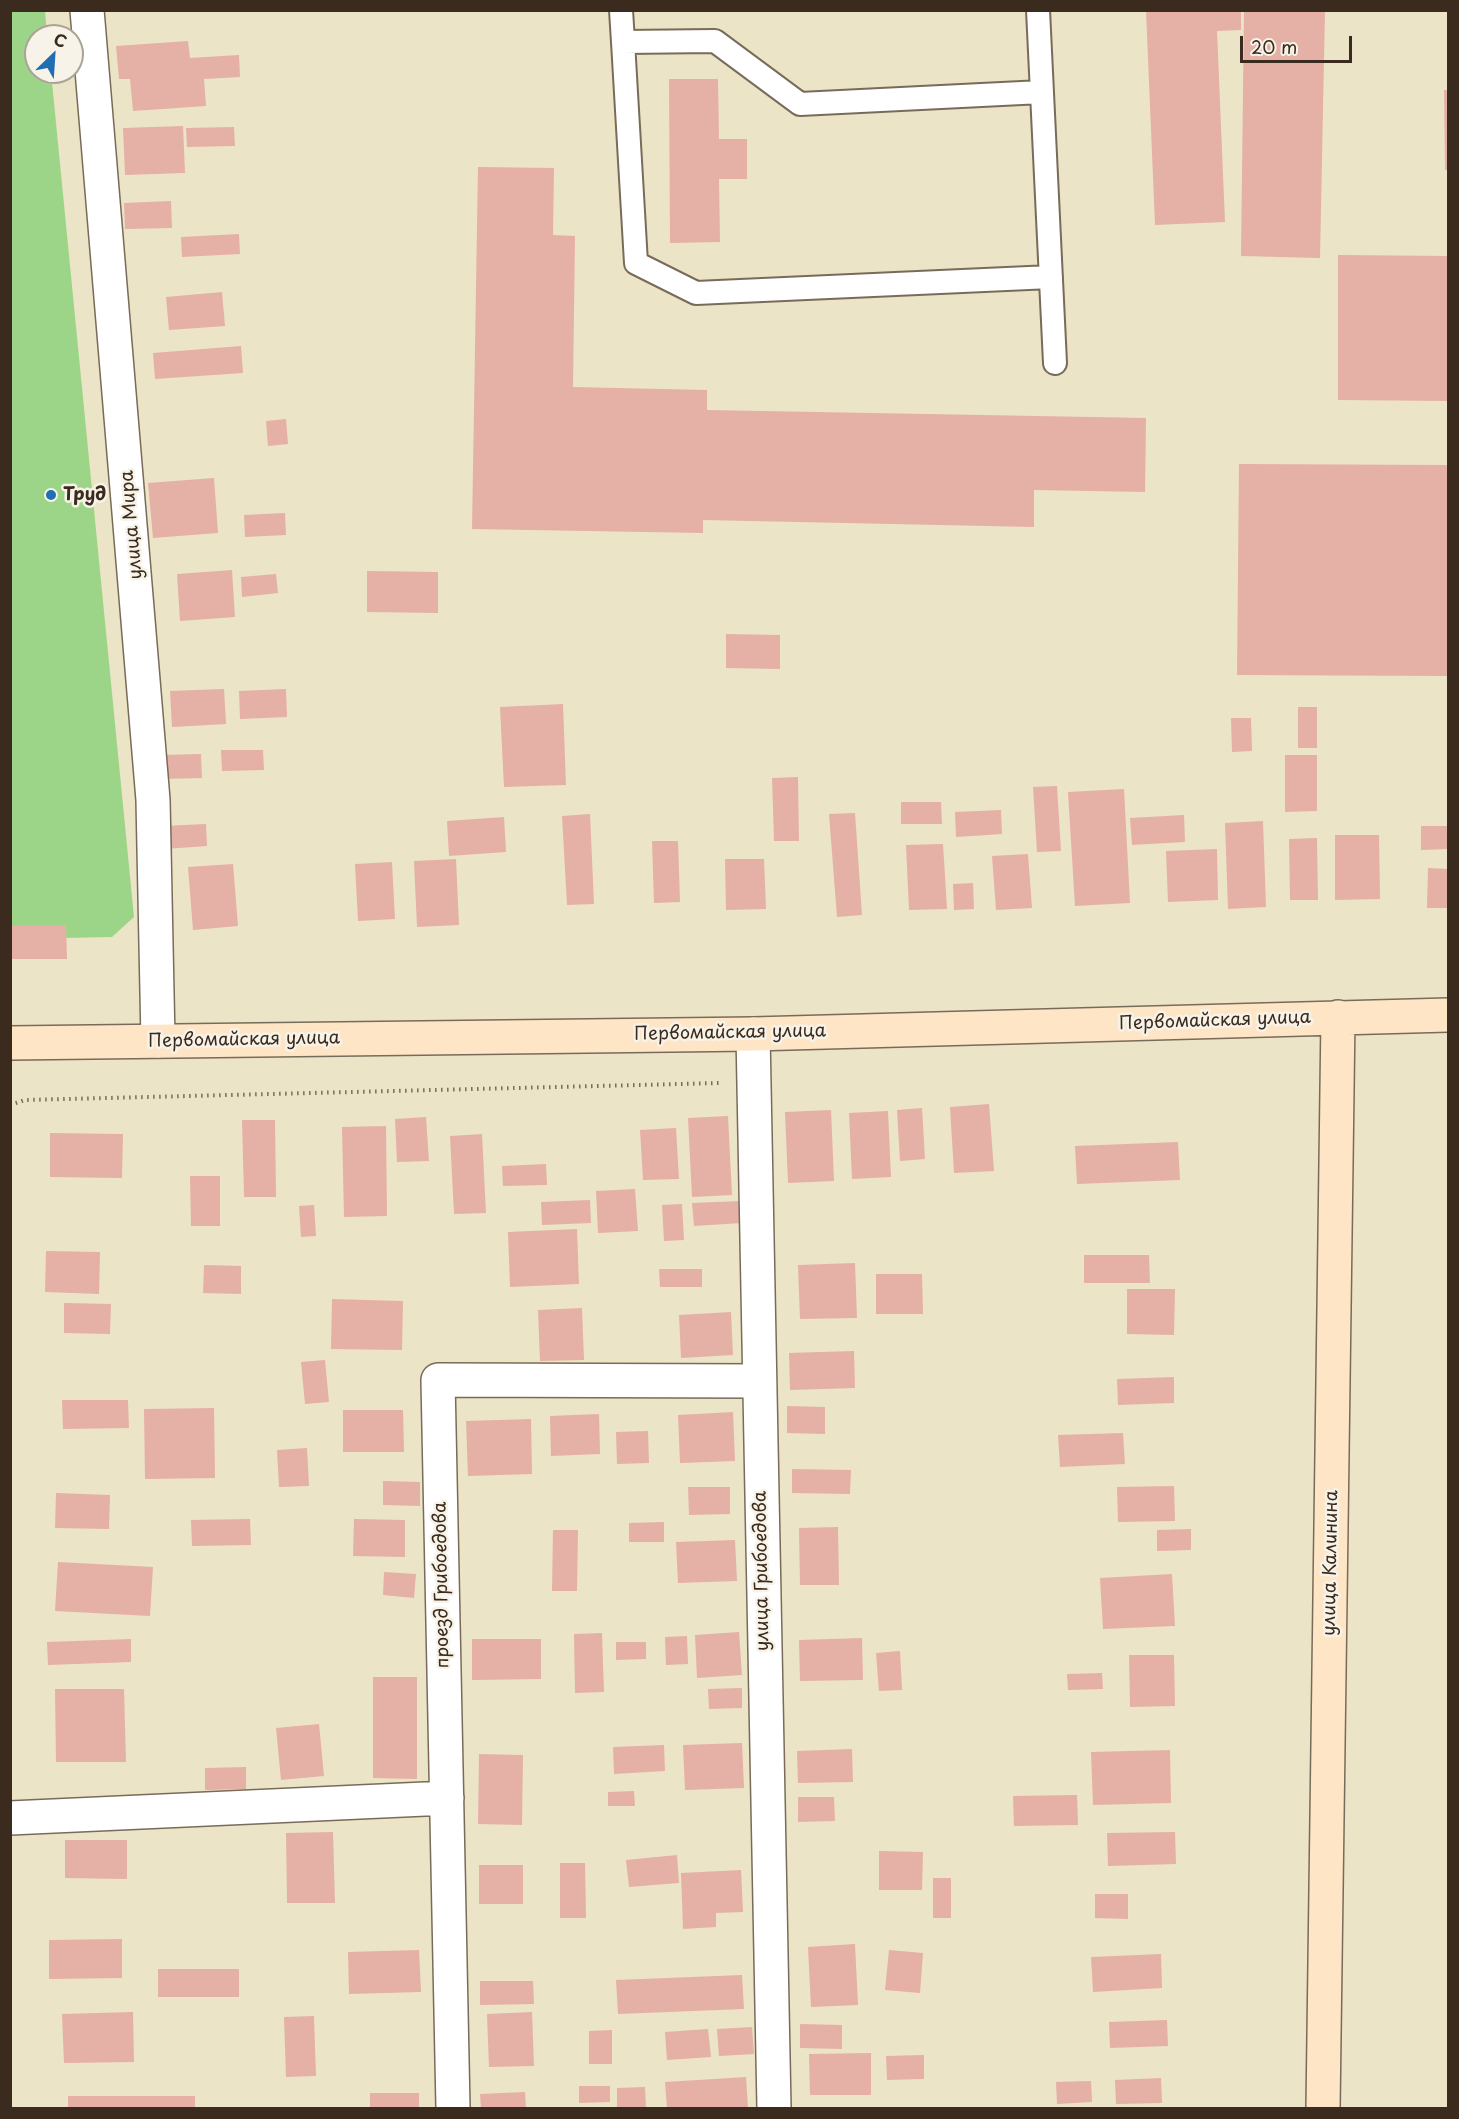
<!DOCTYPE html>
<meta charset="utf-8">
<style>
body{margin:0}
#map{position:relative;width:1459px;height:2119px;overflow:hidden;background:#ece4c6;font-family:"Playpen Sans",sans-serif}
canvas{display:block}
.frame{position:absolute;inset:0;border:12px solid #3b2a1e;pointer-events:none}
.north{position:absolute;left:24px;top:24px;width:60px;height:60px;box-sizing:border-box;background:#f7f3e8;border:2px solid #aca397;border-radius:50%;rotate:25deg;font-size:16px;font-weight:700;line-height:24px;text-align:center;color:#3b2a1e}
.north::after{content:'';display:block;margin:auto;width:21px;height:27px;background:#1f6fb2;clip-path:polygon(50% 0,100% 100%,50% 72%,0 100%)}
.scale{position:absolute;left:1240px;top:36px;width:112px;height:27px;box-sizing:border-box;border:3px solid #3b2a1e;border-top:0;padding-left:8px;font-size:18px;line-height:21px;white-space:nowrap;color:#3b2a1e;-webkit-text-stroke:4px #f7f3e8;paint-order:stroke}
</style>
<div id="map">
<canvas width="1459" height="2119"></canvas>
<div class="frame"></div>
<div class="north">С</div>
<div class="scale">20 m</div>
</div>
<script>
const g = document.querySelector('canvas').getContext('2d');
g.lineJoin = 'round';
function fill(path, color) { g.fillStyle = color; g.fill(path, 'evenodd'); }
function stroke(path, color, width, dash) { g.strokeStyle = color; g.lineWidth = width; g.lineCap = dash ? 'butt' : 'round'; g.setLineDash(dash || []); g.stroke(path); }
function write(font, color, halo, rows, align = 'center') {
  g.font = font + ' "Playpen Sans",sans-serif'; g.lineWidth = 5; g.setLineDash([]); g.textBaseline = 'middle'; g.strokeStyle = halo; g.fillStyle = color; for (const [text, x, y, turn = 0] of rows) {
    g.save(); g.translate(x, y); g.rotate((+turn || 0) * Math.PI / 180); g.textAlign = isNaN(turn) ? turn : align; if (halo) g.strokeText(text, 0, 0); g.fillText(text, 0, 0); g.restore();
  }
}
fill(new Path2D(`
 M 10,11 L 45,11 L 47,36 L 36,36 L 36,72 L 51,72 L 134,917 L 112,937 L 11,939 Z`), '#9cd588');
fill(new Path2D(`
 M 1146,10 L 1241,10 L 1241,30 L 1217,31 L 1225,222 L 1155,225 Z
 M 1244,10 L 1325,10 L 1320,258 L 1241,256 Z
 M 188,41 L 190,58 L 239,55 L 240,77 L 204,79 L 206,106 L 133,111 L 130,79 L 119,79 L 116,46 Z
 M 669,79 L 718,79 L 719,139 L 747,139 L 747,179 L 719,179 L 720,242 L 670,243 Z
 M 1444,90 L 1448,90 L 1448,170 L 1445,170 Z
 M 183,126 L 185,173 L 125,175 L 123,128 Z
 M 234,127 L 235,146 L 187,147 L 186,128 Z
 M 478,167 L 554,168 L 553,235 L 575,236 L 573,387 L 707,390 L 707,410 L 1146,418 L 1145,492 L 1034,490 L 1034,527 L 703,520 L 703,533 L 472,529 Z
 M 171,201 L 172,228 L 125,229 L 124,203 Z
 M 239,234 L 240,254 L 182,257 L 181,237 Z
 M 1338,255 L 1448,256 L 1448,401 L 1338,400 Z
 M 222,292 L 225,326 L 169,330 L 166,297 Z
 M 241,346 L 243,373 L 155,379 L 153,353 Z
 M 286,419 L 288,444 L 268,446 L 266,421 Z
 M 1239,464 L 1448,465 L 1448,676 L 1237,675 Z
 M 214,478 L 218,533 L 153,538 L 148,483 Z
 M 285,513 L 286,535 L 245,537 L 244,515 Z
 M 232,570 L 235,617 L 180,621 L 177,574 Z
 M 367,571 L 438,572 L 438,613 L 367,612 Z
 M 276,574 L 278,593 L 242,597 L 241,577 Z
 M 726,634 L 780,635 L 780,669 L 726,668 Z
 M 224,689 L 226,724 L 172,727 L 170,691 Z
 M 286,689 L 287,717 L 240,719 L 239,691 Z
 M 563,704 L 566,785 L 504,787 L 500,707 Z
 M 1298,707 L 1317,707 L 1317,748 L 1298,748 Z
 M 1231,718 L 1251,718 L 1252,751 L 1232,752 Z
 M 221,750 L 263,750 L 264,770 L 222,771 Z
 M 201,754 L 202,778 L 162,779 L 161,755 Z
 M 1285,755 L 1317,755 L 1317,811 L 1285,812 Z
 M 798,777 L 799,841 L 774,841 L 772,778 Z
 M 1057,786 L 1061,851 L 1037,852 L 1033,787 Z
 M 1124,789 L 1130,903 L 1075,906 L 1068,792 Z
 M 901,802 L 941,802 L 942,824 L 901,824 Z
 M 1001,810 L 1002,834 L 956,837 L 955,812 Z
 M 855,813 L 862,915 L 837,917 L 829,814 Z
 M 590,814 L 594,904 L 567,905 L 562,816 Z
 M 1184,815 L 1185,842 L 1132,845 L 1130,818 Z
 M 504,817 L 506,852 L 449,856 L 447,821 Z
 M 1263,821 L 1266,907 L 1228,909 L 1225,823 Z
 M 206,824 L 207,846 L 165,849 L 163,826 Z
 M 1421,826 L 1448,826 L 1448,849 L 1421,850 Z
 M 1335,835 L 1379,835 L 1380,899 L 1335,900 Z
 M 1317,838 L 1318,900 L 1290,900 L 1289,839 Z
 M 652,841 L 678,841 L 680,902 L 654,903 Z
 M 943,844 L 947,909 L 909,910 L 906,845 Z
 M 1217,849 L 1218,900 L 1168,902 L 1166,851 Z
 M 1028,854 L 1032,908 L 996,910 L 992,856 Z
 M 456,859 L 459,925 L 417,927 L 414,861 Z
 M 725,859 L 764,859 L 766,909 L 726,910 Z
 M 392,862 L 395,919 L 358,921 L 355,864 Z
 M 233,864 L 238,926 L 193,930 L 188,867 Z
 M 1428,868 L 1448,869 L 1448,908 L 1427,908 Z
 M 973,883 L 974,909 L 954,910 L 953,884 Z
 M 66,925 L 67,959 L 10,959 L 10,926 Z
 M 989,1104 L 994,1171 L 954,1173 L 950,1107 Z
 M 922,1108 L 925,1159 L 900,1161 L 897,1110 Z
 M 831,1110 L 834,1181 L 788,1183 L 785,1112 Z
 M 888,1111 L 891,1177 L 852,1179 L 849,1113 Z
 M 728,1116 L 732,1195 L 692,1197 L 688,1118 Z
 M 426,1117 L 429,1161 L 397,1162 L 395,1119 Z
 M 242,1120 L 275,1120 L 276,1197 L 244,1197 Z
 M 386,1126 L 387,1216 L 344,1217 L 342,1127 Z
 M 676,1128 L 679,1179 L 643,1180 L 640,1130 Z
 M 50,1133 L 123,1134 L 122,1178 L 50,1177 Z
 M 482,1134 L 486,1213 L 454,1214 L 450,1136 Z
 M 1178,1142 L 1180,1180 L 1077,1184 L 1075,1146 Z
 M 546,1164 L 547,1185 L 503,1186 L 502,1166 Z
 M 190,1176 L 220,1176 L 220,1226 L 191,1226 Z
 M 635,1189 L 638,1231 L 598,1233 L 596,1191 Z
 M 590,1200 L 591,1223 L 542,1225 L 541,1202 Z
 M 741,1201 L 742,1223 L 694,1226 L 692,1203 Z
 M 682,1204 L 684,1240 L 664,1241 L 662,1205 Z
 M 314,1205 L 316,1236 L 301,1237 L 299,1206 Z
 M 577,1229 L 579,1284 L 510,1287 L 508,1232 Z
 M 46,1251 L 100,1252 L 99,1294 L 45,1292 Z
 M 1084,1255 L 1149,1255 L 1150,1283 L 1084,1283 Z
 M 855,1263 L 857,1318 L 800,1319 L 798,1265 Z
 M 204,1265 L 241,1266 L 241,1294 L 203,1293 Z
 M 659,1269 L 702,1269 L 702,1287 L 660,1287 Z
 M 876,1274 L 922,1274 L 923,1314 L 876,1314 Z
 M 1127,1289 L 1175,1289 L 1174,1335 L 1127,1334 Z
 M 332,1299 L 403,1301 L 402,1350 L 331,1349 Z
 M 64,1303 L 111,1304 L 110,1334 L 64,1333 Z
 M 582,1308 L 584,1360 L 540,1361 L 538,1310 Z
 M 731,1312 L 733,1355 L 681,1358 L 679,1315 Z
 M 854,1351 L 855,1388 L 790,1390 L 789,1353 Z
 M 325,1360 L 329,1402 L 305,1404 L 301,1362 Z
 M 1174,1377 L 1174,1403 L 1118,1405 L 1117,1379 Z
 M 62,1400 L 128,1400 L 129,1428 L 63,1429 Z
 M 787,1406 L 825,1407 L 825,1434 L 787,1433 Z
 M 214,1408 L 215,1478 L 145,1479 L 144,1409 Z
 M 343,1410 L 403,1410 L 404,1452 L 343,1452 Z
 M 733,1412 L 735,1461 L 680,1463 L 678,1415 Z
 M 599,1414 L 600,1454 L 551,1456 L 550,1416 Z
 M 531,1419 L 532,1474 L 468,1476 L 466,1421 Z
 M 648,1431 L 649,1463 L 617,1464 L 616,1432 Z
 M 1123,1433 L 1125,1464 L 1060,1467 L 1058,1435 Z
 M 307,1448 L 309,1486 L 279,1487 L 277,1450 Z
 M 792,1469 L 851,1470 L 850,1494 L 792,1493 Z
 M 383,1481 L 420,1482 L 420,1506 L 383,1505 Z
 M 1174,1486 L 1175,1521 L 1118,1522 L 1117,1487 Z
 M 688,1487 L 730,1487 L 730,1514 L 689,1515 Z
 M 56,1493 L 110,1495 L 109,1529 L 55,1528 Z
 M 250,1519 L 251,1545 L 192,1546 L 191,1520 Z
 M 354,1519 L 405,1520 L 405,1557 L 353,1556 Z
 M 664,1522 L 664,1542 L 629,1542 L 629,1523 Z
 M 838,1527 L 839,1585 L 800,1585 L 799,1528 Z
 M 1191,1529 L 1191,1550 L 1157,1551 L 1157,1530 Z
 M 553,1530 L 578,1530 L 577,1591 L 552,1591 Z
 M 735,1540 L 737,1581 L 678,1583 L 676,1542 Z
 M 58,1562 L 153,1567 L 150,1616 L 55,1611 Z
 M 384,1572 L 416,1574 L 414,1598 L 383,1595 Z
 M 1172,1574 L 1175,1626 L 1103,1629 L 1100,1578 Z
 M 739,1632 L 742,1675 L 697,1678 L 695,1635 Z
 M 602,1633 L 604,1692 L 575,1693 L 574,1634 Z
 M 687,1636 L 688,1664 L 666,1665 L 665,1637 Z
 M 862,1638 L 863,1680 L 800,1681 L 799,1640 Z
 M 131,1639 L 131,1662 L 48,1665 L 47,1642 Z
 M 472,1639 L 541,1639 L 541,1679 L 472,1680 Z
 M 616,1642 L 646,1642 L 646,1659 L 616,1660 Z
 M 900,1651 L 902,1690 L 879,1691 L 876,1653 Z
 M 1129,1655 L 1174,1655 L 1175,1706 L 1130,1707 Z
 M 1102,1673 L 1103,1689 L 1068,1690 L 1067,1674 Z
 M 373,1677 L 417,1677 L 417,1779 L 373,1778 Z
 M 742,1688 L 742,1708 L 709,1709 L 708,1689 Z
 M 55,1689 L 124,1689 L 126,1762 L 56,1762 Z
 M 319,1724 L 324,1776 L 281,1780 L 276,1728 Z
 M 742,1743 L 744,1788 L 685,1790 L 683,1745 Z
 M 664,1745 L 665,1771 L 614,1774 L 613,1747 Z
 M 852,1749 L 853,1782 L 798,1783 L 797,1751 Z
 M 1170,1750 L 1171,1803 L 1093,1805 L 1091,1752 Z
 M 479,1754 L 523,1755 L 522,1825 L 478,1824 Z
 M 246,1767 L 246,1789 L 205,1790 L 205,1768 Z
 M 634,1791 L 635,1806 L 608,1806 L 608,1792 Z
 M 1077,1795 L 1078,1825 L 1014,1826 L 1013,1796 Z
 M 798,1797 L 834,1797 L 835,1821 L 798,1822 Z
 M 333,1832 L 335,1903 L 287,1903 L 286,1833 Z
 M 1175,1832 L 1176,1864 L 1108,1866 L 1107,1833 Z
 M 65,1840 L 127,1840 L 127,1879 L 65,1878 Z
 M 879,1851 L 923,1852 L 922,1890 L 879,1890 Z
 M 677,1855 L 679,1883 L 629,1887 L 626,1860 Z
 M 560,1863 L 585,1863 L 586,1918 L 560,1918 Z
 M 479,1865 L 523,1865 L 523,1904 L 479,1904 Z
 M 741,1870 L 743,1912 L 716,1913 L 716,1927 L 683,1929 L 681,1873 Z
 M 933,1878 L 951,1878 L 951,1918 L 933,1918 Z
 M 1095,1894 L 1128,1894 L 1128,1919 L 1095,1918 Z
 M 122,1939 L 122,1978 L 49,1979 L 49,1940 Z
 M 855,1944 L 858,2005 L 811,2007 L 808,1947 Z
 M 419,1950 L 421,1992 L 349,1994 L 348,1952 Z
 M 889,1950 L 923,1953 L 920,1993 L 885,1990 Z
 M 1161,1954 L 1162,1988 L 1093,1992 L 1091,1957 Z
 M 158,1969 L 239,1969 L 239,1997 L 158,1997 Z
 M 742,1975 L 744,2009 L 618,2014 L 616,1980 Z
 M 480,1981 L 533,1981 L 534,2004 L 480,2005 Z
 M 133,2012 L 134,2062 L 64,2063 L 62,2014 Z
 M 532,2012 L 534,2066 L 489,2067 L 487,2014 Z
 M 314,2016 L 316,2076 L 286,2077 L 284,2017 Z
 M 1167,2020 L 1168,2046 L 1110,2048 L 1109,2022 Z
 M 800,2024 L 842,2025 L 842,2049 L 800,2048 Z
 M 752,2027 L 754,2054 L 719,2056 L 717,2029 Z
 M 708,2029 L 711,2057 L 667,2060 L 665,2032 Z
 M 612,2030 L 612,2064 L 589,2064 L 589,2031 Z
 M 871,2053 L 871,2095 L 810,2095 L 809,2054 Z
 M 924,2055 L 924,2079 L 887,2080 L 886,2056 Z
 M 746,2077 L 748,2108 L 667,2108 L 665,2082 Z
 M 1161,2078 L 1162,2103 L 1116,2104 L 1115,2080 Z
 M 1091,2081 L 1092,2102 L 1057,2104 L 1056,2082 Z
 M 579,2086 L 610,2086 L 610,2102 L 579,2103 Z
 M 645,2087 L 646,2108 L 617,2108 L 617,2088 Z
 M 525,2092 L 526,2108 L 481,2108 L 480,2094 Z
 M 370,2093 L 419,2093 L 419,2108 L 370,2108 Z
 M 68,2096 L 195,2096 L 195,2108 L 68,2108 Z`), '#e5b0a6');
const lane = new Path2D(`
 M 621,10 L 623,42 L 715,41 L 800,104 L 1042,92
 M 1038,10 L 1055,363
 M 623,42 L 636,263 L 696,293 L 1051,277`);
const street = new Path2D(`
 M 87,10 L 153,800 L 158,1041
 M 753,1034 L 774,2108
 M 10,1818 L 447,1798
 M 453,2108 L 438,1380 L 758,1381`);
const secondary = new Path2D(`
 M 10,1043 L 753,1034 L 1448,1015
 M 1323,2108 L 1338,1017`);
stroke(lane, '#796b59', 26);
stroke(street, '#796b59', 36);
stroke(secondary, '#796b59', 36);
stroke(new Path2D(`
 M 10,1105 L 25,1100 L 720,1083`), '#796b59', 4, [1.5, 4.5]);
stroke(lane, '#fff', 22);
stroke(street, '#fff', 33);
stroke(secondary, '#fde5c5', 33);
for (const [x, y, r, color] of [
 [51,495,6,"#1f6fb2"]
]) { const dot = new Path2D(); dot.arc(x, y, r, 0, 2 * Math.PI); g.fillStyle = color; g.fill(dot); stroke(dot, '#f7f3e8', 2); }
write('bold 18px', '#3b2a1e', '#f7f3e8', [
 ["Труд",63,495]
], 'left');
write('18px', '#3b2a1e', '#f7f3e8', [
 ["улица Мира",132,525,-95],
 ["Первомайская улица",1215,1021,-2],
 ["Первомайская улица",730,1033,-1],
 ["Первомайская улица",244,1040,-1],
 ["улица Калинина",1331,1563,-89],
 ["улица Грибоедова",762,1571,-91],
 ["проезд Грибоедова",442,1585,-91]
]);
</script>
